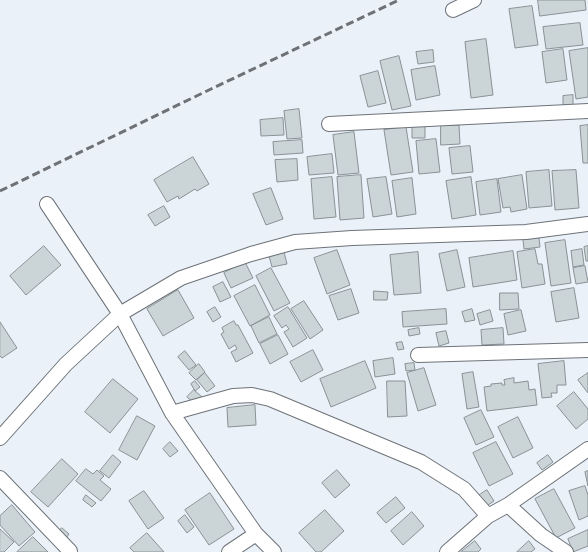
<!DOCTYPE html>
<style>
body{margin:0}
canvas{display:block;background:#ebf1f8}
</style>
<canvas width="588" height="552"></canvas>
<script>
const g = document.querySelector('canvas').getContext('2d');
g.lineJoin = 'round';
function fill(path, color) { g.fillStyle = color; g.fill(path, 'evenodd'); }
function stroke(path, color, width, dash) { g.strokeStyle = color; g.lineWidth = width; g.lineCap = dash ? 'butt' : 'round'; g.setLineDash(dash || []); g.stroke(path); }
const building = new Path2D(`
 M 538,0 L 585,0 L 586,10 L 540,16 Z
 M 532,6 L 538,45 L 515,48 L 509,9 Z
 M 580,23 L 583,45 L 546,49 L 543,27 Z
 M 486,39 L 493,95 L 471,98 L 465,42 Z
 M 588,48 L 588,97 L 576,99 L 569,51 Z
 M 563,49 L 567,80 L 546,83 L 542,52 Z
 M 433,50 L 434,62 L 418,64 L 416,52 Z
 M 399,56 L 411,106 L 392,110 L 380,61 Z
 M 435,66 L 440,95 L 416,100 L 411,70 Z
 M 378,71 L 386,103 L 368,107 L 360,76 Z
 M 573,95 L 573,106 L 563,106 L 563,96 Z
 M 299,109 L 302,138 L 287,139 L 284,111 Z
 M 283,118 L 284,135 L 261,136 L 260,120 Z
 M 425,125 L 425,138 L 412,138 L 412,126 Z
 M 441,125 L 459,125 L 460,144 L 441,145 Z
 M 588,125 L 588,163 L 583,163 L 580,126 Z
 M 406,127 L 413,172 L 391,175 L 384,130 Z
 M 354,132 L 359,173 L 338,175 L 333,135 Z
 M 436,139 L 440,172 L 419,174 L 416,141 Z
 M 302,140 L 303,153 L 274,155 L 273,142 Z
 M 470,146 L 473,172 L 452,174 L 449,148 Z
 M 332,154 L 334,173 L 309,175 L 307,157 Z
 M 193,157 L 209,184 L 197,191 L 195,189 L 179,199 L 178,196 L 167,202 L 154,180 Z
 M 297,159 L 298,180 L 277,182 L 275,160 Z
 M 549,170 L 552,206 L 529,208 L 526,172 Z
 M 576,170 L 579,208 L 555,210 L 552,171 Z
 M 361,175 L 364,218 L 340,220 L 337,177 Z
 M 522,175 L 527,209 L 511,212 L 510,207 L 503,208 L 498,179 Z
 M 332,177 L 336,217 L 314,219 L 311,179 Z
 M 386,177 L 392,214 L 373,217 L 367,179 Z
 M 471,177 L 476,215 L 452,219 L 446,181 Z
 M 412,178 L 416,214 L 397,217 L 392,181 Z
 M 497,179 L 501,212 L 480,215 L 476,182 Z
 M 271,188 L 283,219 L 266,225 L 253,194 Z
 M 164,206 L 170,217 L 155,226 L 148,215 Z
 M 539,238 L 540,247 L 524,249 L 523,240 Z
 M 565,240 L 571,283 L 551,286 L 545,243 Z
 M 44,246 L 61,265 L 26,295 L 10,276 Z
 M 588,246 L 588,261 L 586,261 L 584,247 Z
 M 535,249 L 538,264 L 542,264 L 545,284 L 522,288 L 517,252 Z
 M 582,249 L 584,265 L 573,267 L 571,251 Z
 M 337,250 L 350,285 L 327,294 L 314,258 Z
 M 457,250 L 465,287 L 447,291 L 439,254 Z
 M 513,251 L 517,280 L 473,287 L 469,258 Z
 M 284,252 L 287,264 L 272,267 L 269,256 Z
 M 418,252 L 421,293 L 394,295 L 390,255 Z
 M 245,262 L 253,278 L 231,288 L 224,273 Z
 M 585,266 L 588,282 L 576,284 L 573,268 Z
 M 271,268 L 290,303 L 274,311 L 256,276 Z
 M 223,282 L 231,297 L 220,302 L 213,287 Z
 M 255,285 L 270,315 L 250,326 L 234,296 Z
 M 574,288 L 579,318 L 556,322 L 551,292 Z
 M 351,289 L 359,313 L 338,320 L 329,296 Z
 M 178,290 L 194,318 L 163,336 L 147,309 Z
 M 374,291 L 388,292 L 387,300 L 374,300 Z
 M 500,293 L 518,293 L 519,309 L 500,310 Z
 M 304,301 L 323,330 L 310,339 L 291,309 Z
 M 215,307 L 221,317 L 213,322 L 207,312 Z
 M 288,307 L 307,338 L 293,347 L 284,332 L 289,329 L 286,325 L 282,328 L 274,316 Z
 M 446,309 L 447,324 L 403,327 L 402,312 Z
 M 472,309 L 475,320 L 465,322 L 462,312 Z
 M 490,310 L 493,321 L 480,325 L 477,314 Z
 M 521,310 L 526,331 L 508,335 L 504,314 Z
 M 269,317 L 277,334 L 259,343 L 251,326 Z
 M 234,321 L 236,325 L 238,325 L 253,353 L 236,362 L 231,352 L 237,349 L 235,345 L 229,349 L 221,334 L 224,332 L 222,328 Z
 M 0,322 L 17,348 L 2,358 L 0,356 Z
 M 419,328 L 420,334 L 409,336 L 408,330 Z
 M 503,328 L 504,344 L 482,345 L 481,330 Z
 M 446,331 L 449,343 L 439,346 L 436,333 Z
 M 278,335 L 288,354 L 270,364 L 260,344 Z
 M 402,342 L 404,349 L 398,350 L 396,343 Z
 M 313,350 L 323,370 L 301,382 L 290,362 Z
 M 185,351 L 196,365 L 189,370 L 178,357 Z
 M 393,358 L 395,374 L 375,377 L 373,361 Z
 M 365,361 L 376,388 L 331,407 L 320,379 Z
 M 564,361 L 566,385 L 557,385 L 557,393 L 551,393 L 552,397 L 542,398 L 538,364 Z
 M 414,363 L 415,370 L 406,371 L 405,364 Z
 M 199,364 L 205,372 L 196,380 L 189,373 Z
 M 424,368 L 436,405 L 418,411 L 407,373 Z
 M 473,372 L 479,407 L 467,409 L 462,374 Z
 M 205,373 L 215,386 L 207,392 L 197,380 Z
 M 588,373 L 588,393 L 578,380 Z
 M 514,378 L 514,383 L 528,381 L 529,390 L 535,389 L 537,405 L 487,411 L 484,387 L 491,386 L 491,384 L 502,383 L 502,385 L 505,385 L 504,380 Z
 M 113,379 L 138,399 L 110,433 L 85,412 Z
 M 195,381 L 200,387 L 195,391 L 191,384 Z
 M 387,381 L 405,381 L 407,416 L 388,417 Z
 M 194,390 L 202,397 L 195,404 L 187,397 Z
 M 574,392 L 588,409 L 588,419 L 576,429 L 557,406 Z
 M 255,405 L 256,425 L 228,427 L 227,408 Z
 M 481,410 L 494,437 L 476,445 L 464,418 Z
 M 137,416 L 155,426 L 137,460 L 119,450 Z
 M 518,417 L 533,448 L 513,458 L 498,427 Z
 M 170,442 L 178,451 L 170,457 L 163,449 Z
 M 496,442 L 513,474 L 489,486 L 473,453 Z
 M 113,455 L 121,462 L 109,478 L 100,471 Z
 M 548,455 L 553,462 L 542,470 L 537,463 Z
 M 62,459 L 78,474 L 48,507 L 31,492 Z
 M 86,469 L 93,474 L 97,470 L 104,476 L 100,480 L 111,489 L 101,501 L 76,481 Z
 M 337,470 L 350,485 L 335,498 L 322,483 Z
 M 588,471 L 588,486 L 585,472 Z
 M 585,486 L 588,495 L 588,516 L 579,520 L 569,491 Z
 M 554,489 L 575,528 L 556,538 L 535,499 Z
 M 487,490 L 494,501 L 485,507 L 478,496 Z
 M 144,491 L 164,518 L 148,529 L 129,501 Z
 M 210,493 L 234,529 L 209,545 L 185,510 Z
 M 86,495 L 96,503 L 92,507 L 83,500 Z
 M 396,497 L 405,508 L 386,523 L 377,513 Z
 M 12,505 L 35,532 L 19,546 L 0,525 L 0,516 Z
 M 325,510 L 344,531 L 321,552 L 316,552 L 299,533 Z
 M 412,512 L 424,526 L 403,545 L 391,531 Z
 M 185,515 L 194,527 L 187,533 L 178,521 Z
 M 62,528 L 69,534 L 64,541 L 56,534 Z
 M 0,529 L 14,542 L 4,552 L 0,552 Z
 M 588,530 L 588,546 L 573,552 L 568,539 Z
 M 147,533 L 164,552 L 134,552 L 130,548 Z
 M 33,537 L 48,552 L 17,552 Z
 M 475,541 L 481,549 L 478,552 L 461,552 Z
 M 529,541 L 535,549 L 531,552 L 517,552 Z`);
fill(building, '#cbd4d7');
stroke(building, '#899295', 1);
const street = new Path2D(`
 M 453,10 L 474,0
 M 329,124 L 588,111
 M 47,204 L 120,314 L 172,413 L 256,534
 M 418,355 L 588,350
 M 172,413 L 233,396 L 252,395 L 270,399 L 421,462 L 464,489 L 488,516
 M 0,438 L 66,364 L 120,314 L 181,278 L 251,254 L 295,242 L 352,238 L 526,232 L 588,224
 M 0,478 L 70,551
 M 508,505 L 541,535 L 566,552
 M 229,552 L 256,534 L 274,552
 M 447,552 L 488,516 L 508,505 L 588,449`);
stroke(street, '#6d7378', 16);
stroke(street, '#fff', 14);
stroke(new Path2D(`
 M 0,191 L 211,89 L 399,0`), '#6e7175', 3, [8, 4]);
</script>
